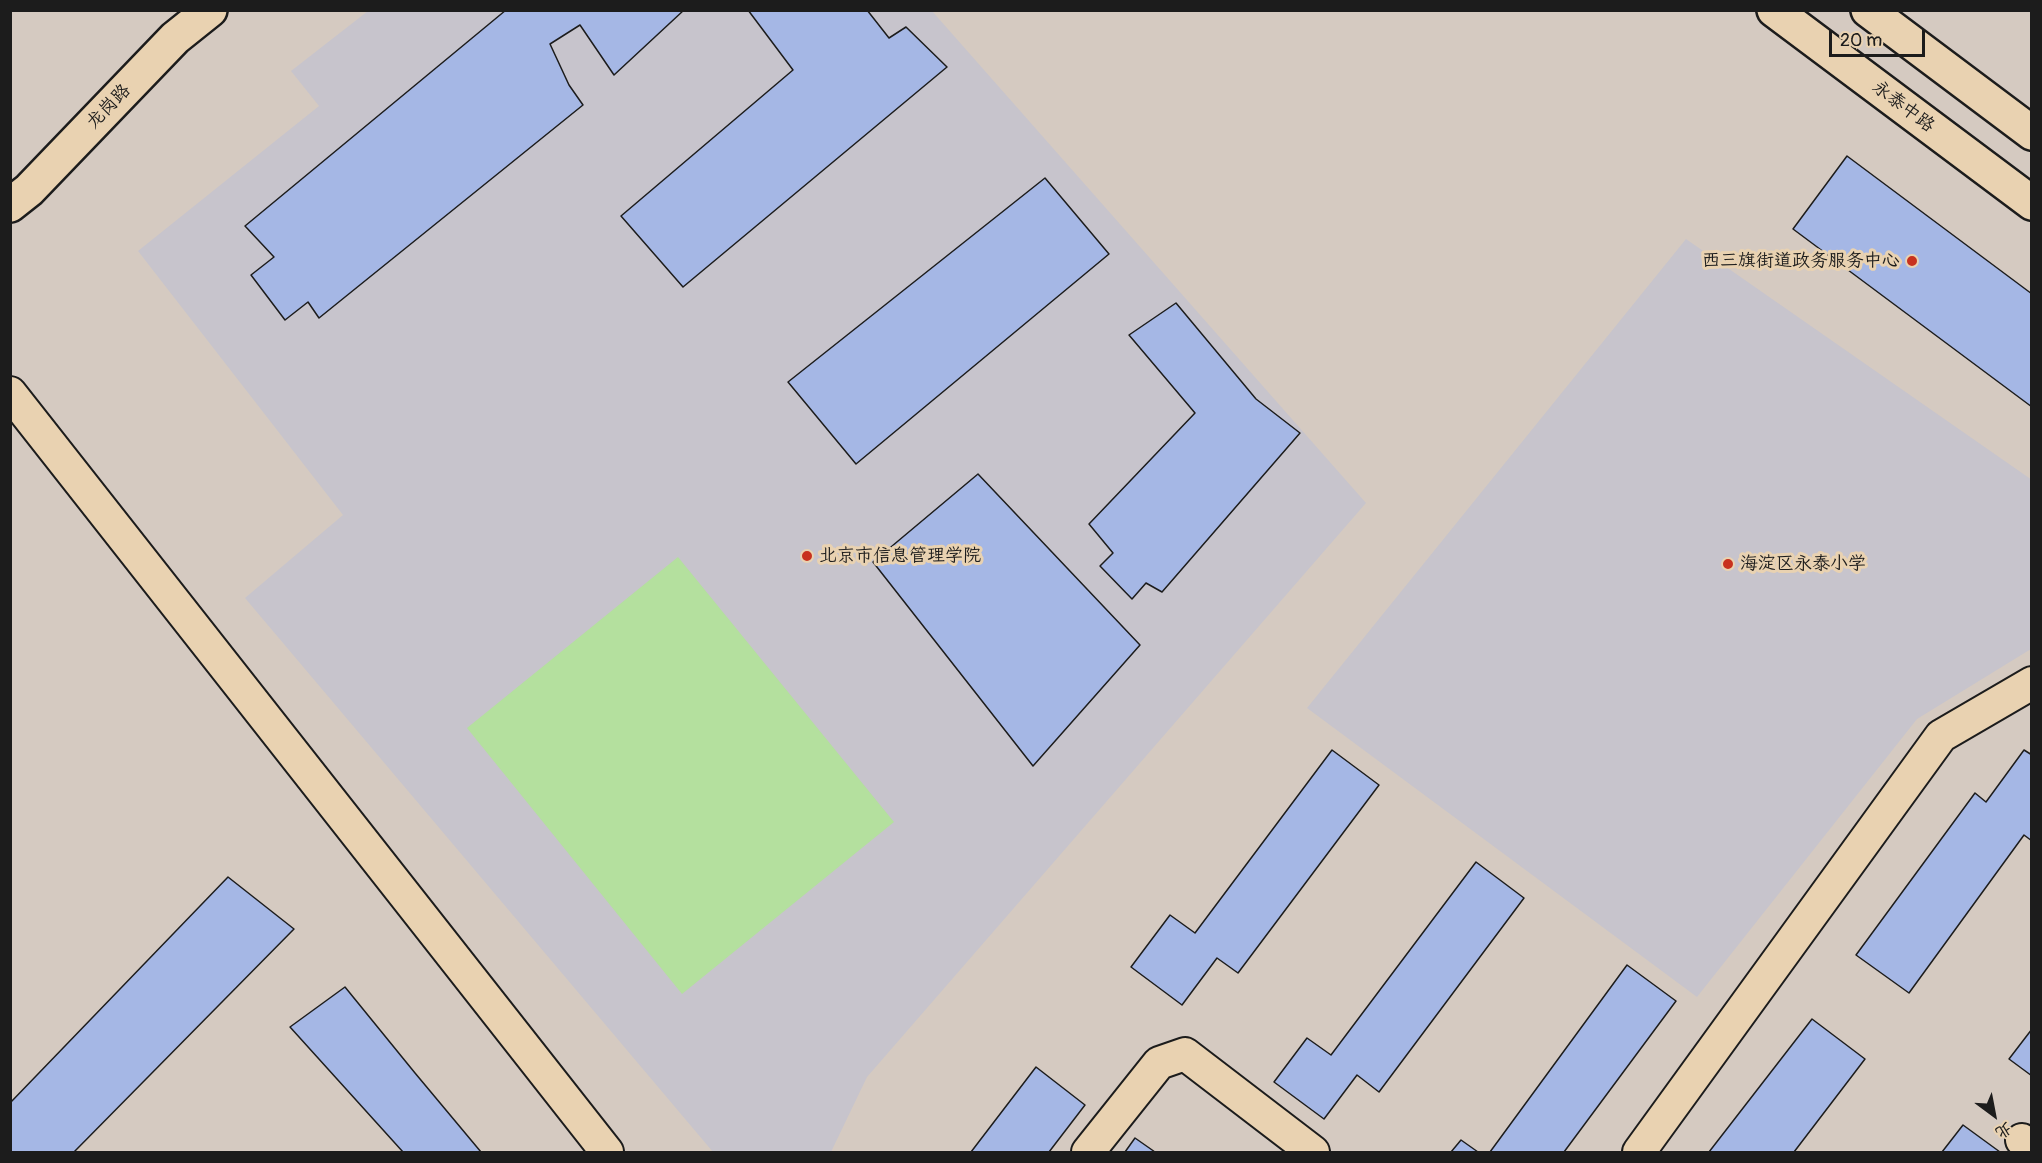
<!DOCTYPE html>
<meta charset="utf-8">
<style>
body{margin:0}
#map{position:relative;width:2042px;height:1163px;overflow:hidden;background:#d5cac1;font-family:Pangolin,"LXGW WenKai TC",sans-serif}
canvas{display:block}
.frame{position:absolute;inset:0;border:12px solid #1c1c1c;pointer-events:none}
.north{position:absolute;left:1964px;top:1085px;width:60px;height:60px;-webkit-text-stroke:4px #e9d2b1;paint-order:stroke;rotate:148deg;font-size:16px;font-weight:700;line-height:24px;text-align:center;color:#1c1c1c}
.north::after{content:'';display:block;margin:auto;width:21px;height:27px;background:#1c1c1c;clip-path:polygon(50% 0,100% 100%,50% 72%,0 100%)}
.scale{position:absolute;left:1829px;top:30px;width:96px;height:27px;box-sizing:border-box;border:3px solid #1c1c1c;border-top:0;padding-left:8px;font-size:18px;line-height:21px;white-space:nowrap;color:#1c1c1c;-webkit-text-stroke:4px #e9d2b1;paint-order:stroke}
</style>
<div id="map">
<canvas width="2042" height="1163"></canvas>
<div class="frame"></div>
<div class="north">北</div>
<div class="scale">20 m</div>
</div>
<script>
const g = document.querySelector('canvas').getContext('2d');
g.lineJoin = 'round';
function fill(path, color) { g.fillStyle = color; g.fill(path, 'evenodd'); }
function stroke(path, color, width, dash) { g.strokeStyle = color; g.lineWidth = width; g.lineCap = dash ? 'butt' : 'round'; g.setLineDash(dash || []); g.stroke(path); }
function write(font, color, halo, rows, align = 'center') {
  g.font = font + ' Pangolin,"LXGW WenKai TC",sans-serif'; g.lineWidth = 6; g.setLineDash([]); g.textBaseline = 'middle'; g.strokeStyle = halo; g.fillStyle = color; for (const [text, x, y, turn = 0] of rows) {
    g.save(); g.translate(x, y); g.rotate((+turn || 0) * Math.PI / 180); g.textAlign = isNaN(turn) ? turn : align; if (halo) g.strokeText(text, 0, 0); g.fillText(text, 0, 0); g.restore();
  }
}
fill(new Path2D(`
 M 368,11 L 932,11 L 1366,503 L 867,1077 L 831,1152 L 713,1152 L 245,598 L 343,515 L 138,251 L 319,106 L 291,71 Z
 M 1686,239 L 2032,480 L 2031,649 L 1917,719 L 1697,997 L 1307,708 Z`), '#c7c4cc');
fill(new Path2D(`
 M 678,557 L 894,822 L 682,994 L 467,728 Z`), '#b4e09e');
const building = new Path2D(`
 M 506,10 L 684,10 L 614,75 L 580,25 L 550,44 L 569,85 L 583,105 L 319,318 L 308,302 L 285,320 L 251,275 L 274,257 L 245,226 Z
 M 748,10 L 867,10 L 889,38 L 906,27 L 947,67 L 683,287 L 621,216 L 793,70 Z
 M 1847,156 L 2032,294 L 2032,407 L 1793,229 Z
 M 1045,178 L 1109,254 L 856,464 L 788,382 Z
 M 1176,303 L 1256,399 L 1300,433 L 1162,592 L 1146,583 L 1132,599 L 1100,566 L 1113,553 L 1089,524 L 1195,413 L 1129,335 Z
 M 978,474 L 1140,645 L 1033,766 L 873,562 Z
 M 1332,750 L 1379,785 L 1238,973 L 1217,958 L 1182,1005 L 1131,967 L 1170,915 L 1195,933 Z
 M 2024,750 L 2032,755 L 2032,841 L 2024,835 L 1909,993 L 1856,955 L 1975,793 L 1986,802 Z
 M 1476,862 L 1524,898 L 1379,1092 L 1357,1075 L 1324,1119 L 1274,1082 L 1307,1038 L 1331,1055 Z
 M 228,877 L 294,929 L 74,1152 L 10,1152 L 10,1103 Z
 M 1627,965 L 1676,1001 L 1564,1152 L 1490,1152 Z
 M 345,987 L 415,1073 L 481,1152 L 403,1152 L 290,1027 Z
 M 1812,1019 L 1865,1059 L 1794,1152 L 1709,1152 Z
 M 2032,1029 L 2032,1076 L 2009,1059 Z
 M 1036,1067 L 1085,1105 L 1049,1152 L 971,1152 Z
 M 1963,1125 L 2000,1152 L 1942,1152 Z
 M 1135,1138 L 1155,1152 L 1125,1152 Z
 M 1461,1140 L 1478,1152 L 1451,1152 Z`);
fill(building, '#a5b7e5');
stroke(building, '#1c1c1c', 1.5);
const street = new Path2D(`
 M 10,393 L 607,1152
 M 2022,1140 L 2032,1147
 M 1088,1152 L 1159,1063 L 1185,1054 L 1313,1152
 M 1639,1152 L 1941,736 L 2032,683`);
const secondary = new Path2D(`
 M 1774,10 L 2032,203
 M 1868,10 L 2032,133
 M 10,205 L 29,190 L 175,38 L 210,10`);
stroke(street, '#1c1c1c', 36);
stroke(secondary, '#1c1c1c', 38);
stroke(street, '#e9d2b1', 32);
stroke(secondary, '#e9d2b1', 33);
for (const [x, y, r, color] of [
 [1912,261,6,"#c8321e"],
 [807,556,6,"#c8321e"],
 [1728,564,6,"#c8321e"]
]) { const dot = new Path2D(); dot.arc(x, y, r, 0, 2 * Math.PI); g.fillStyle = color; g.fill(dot); stroke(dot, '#e9d2b1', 2); }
write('18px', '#1c1c1c', '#e9d2b1', [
 ["龙岗路",109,107,-46],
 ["永泰中路",1903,107,37]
]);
write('18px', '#1c1c1c', '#e9d2b1', [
 ["西三旗街道政务服务中心",1900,261,"right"],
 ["北京市信息管理学院",819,556],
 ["海淀区永泰小学",1740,564]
], 'left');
</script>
